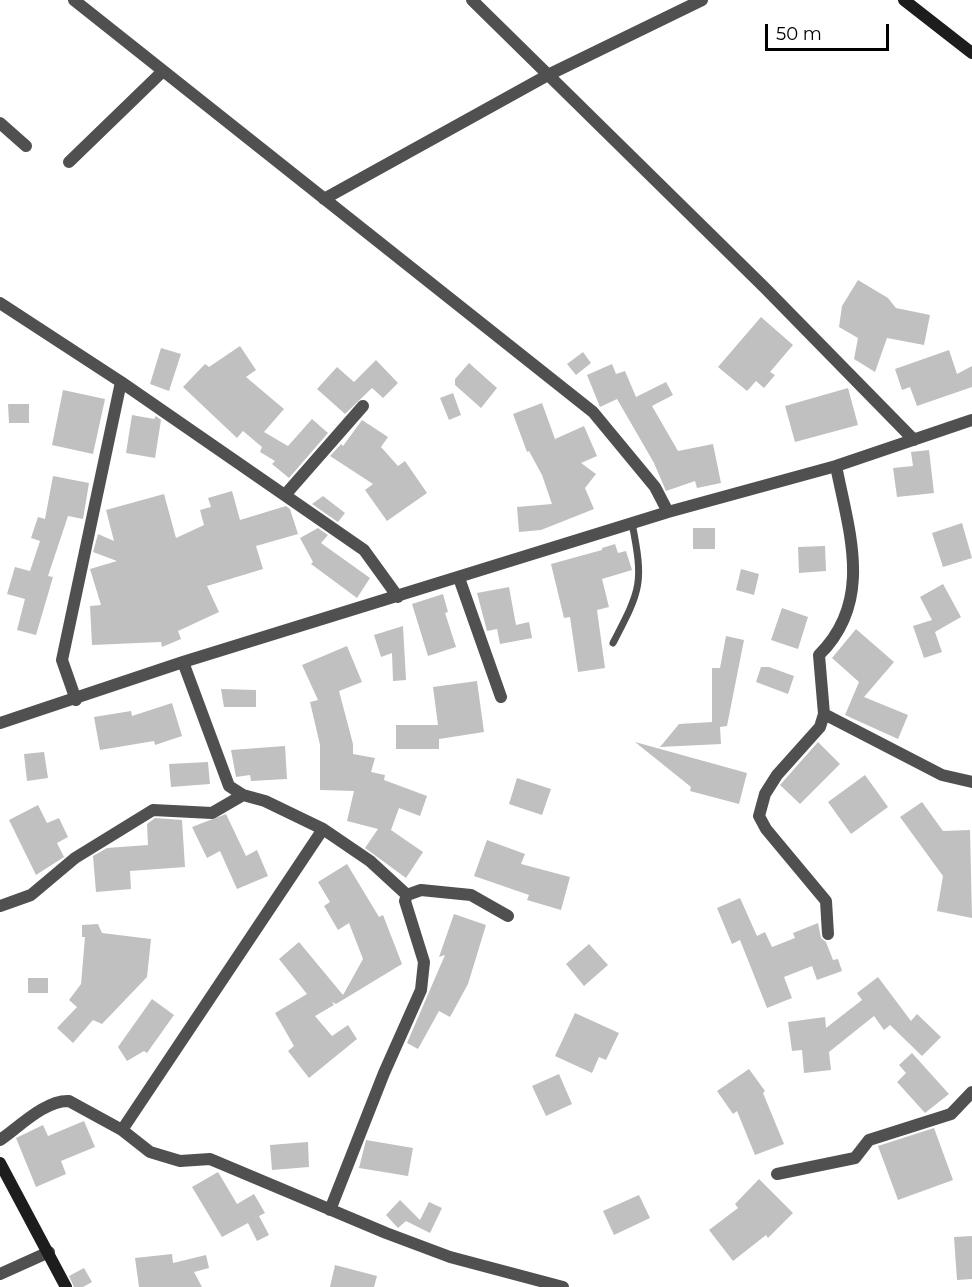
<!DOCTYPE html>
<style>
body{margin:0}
#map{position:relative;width:972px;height:1287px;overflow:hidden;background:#fff;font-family:Montserrat,sans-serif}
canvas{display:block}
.scale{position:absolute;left:765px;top:24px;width:124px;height:27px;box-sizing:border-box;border:3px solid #000;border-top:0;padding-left:8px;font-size:18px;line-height:21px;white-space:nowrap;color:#000;-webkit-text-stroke:4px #fff;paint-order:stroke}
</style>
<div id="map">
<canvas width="972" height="1287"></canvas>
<div class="scale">50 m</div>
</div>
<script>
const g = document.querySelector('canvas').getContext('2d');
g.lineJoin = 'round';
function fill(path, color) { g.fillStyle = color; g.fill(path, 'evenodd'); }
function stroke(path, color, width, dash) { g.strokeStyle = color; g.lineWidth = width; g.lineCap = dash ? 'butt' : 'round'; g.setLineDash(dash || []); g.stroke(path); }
fill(new Path2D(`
 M 858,280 L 888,298 L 896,308 L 930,315 L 924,345 L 887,338 L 875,372 L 854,359 L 858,338 L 839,327 L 842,306 Z
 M 761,317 L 793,345 L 770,372 L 775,375 L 764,388 L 756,381 L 747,391 L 718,367 Z
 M 240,346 L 256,370 L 246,377 L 284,409 L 264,432 L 288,446 L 312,419 L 328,433 L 289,478 L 272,464 L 275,461 L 260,452 L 262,447 L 243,431 L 237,438 L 183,387 L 205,364 L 209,367 Z
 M 161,348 L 181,354 L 169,391 L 150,384 Z
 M 949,350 L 957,374 L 972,366 L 972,387 L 917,406 L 910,387 L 902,390 L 895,369 Z
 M 583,352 L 591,363 L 576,375 L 567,364 Z
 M 376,360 L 398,383 L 383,398 L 372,388 L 345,414 L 317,389 L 337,367 L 354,382 Z
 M 469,363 L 497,388 L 481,408 L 455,385 L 455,379 Z
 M 612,364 L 616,374 L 625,371 L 636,397 L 666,382 L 673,395 L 652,406 L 678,451 L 713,444 L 721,483 L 697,488 L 695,481 L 666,491 L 654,463 L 617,399 L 600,407 L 587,375 Z
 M 848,388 L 858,425 L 795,442 L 785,406 Z
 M 63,390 L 105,399 L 93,454 L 52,445 Z
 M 453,393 L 461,415 L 449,420 L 440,398 Z
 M 542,403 L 555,439 L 584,426 L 597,456 L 581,463 L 596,474 L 585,488 L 594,509 L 541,530 L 519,532 L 517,507 L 552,504 L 542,475 L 529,451 L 527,452 L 513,414 Z
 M 8,404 L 29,404 L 29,423 L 9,423 Z
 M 132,415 L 154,419 L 156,416 L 161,420 L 155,458 L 126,453 Z
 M 362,420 L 388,437 L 381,447 L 398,466 L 405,461 L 427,493 L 387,521 L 365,490 L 373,484 L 330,456 L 341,444 L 343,446 Z
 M 929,450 L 934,493 L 897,497 L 893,468 L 913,466 L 911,452 Z
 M 53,476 L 89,483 L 83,519 L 68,516 L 48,576 L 53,577 L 36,635 L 17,630 L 25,599 L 7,594 L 15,567 L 30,571 L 40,541 L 31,538 L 38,517 L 45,519 Z
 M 232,491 L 240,520 L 286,506 L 290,509 L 298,534 L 256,546 L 263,569 L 207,586 L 219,612 L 178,631 L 181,639 L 162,647 L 161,642 L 92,645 L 90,606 L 101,605 L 90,569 L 117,561 L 93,552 L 98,534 L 114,541 L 106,510 L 164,494 L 176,538 L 204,525 L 200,510 L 211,507 L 208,498 Z
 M 323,496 L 345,513 L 338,522 L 312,504 Z
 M 962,523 L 972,558 L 943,567 L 932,533 Z
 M 318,528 L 328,535 L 321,543 L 370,578 L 357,598 L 311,564 L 313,562 L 300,538 Z
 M 693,528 L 715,528 L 715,549 L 693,549 Z
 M 615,544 L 618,553 L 626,551 L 632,570 L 602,579 L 609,607 L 597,610 L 605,668 L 578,672 L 570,617 L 564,618 L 551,564 L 602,550 L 602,548 Z
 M 825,546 L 826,571 L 799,573 L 798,547 Z
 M 741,569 L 759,574 L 754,595 L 736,590 Z
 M 943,584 L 961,617 L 935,632 L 942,652 L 924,658 L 913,626 L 932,620 L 920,597 Z
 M 509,587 L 516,625 L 529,622 L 532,638 L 500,644 L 497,629 L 487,631 L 477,593 Z
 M 443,594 L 448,612 L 445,613 L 456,647 L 428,656 L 412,604 Z
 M 782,608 L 808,617 L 798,649 L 771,640 Z
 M 403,626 L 406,680 L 393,681 L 392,653 L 381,657 L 374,635 Z
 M 856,629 L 894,662 L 864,697 L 908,715 L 898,739 L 845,715 L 859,682 L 832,658 Z
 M 726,636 L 744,640 L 727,726 L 720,727 L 721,744 L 660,747 L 679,724 L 712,722 L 712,668 L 720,668 Z
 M 347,646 L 362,682 L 339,691 L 353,744 L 353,754 L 375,758 L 371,772 L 385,775 L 384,780 L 427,796 L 420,816 L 399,808 L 391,830 L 423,852 L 406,878 L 365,848 L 378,829 L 347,821 L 354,791 L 320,790 L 320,745 L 310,702 L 318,700 L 302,665 Z
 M 761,667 L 769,667 L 794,676 L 788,694 L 756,682 Z
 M 477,681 L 484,732 L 439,739 L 439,749 L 396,749 L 396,725 L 438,725 L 433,687 Z
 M 221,689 L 256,690 L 256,707 L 224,707 Z
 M 172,703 L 182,736 L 155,745 L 154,741 L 100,750 L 94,717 L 131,711 L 132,716 Z
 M 635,742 L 747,773 L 739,804 L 690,791 L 691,787 Z
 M 818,742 L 840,764 L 800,804 L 780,785 Z
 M 285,746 L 287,779 L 251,781 L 250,775 L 236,777 L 231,750 Z
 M 44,752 L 48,778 L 27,781 L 24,754 Z
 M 208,762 L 210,784 L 171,787 L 169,764 Z
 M 865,775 L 888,807 L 851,834 L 828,802 Z
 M 517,778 L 551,789 L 542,815 L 509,804 Z
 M 922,802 L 943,831 L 970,830 L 972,918 L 937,911 L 943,876 L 900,817 Z
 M 38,805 L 47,823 L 59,818 L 68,837 L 57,843 L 64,857 L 36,875 L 9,820 Z
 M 226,814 L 246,856 L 257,850 L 268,876 L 237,889 L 220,851 L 207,858 L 192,827 Z
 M 155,818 L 182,820 L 185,867 L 130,871 L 131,889 L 96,892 L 93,856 L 107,848 L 148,845 L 147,824 Z
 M 487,840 L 525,854 L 521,864 L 570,877 L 561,910 L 527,900 L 529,895 L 474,876 Z
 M 347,864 L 379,917 L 383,915 L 402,964 L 336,1004 L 332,1002 L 334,1005 L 315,1016 L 332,1036 L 348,1025 L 357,1039 L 309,1078 L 288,1051 L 294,1046 L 275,1013 L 307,994 L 279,959 L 299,942 L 343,995 L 363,959 L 349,923 L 338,930 L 324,906 L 330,902 L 318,882 Z
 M 740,898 L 757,936 L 765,932 L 772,947 L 795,938 L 793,933 L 818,923 L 821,938 L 826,942 L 833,960 L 838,959 L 842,971 L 817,980 L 812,966 L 784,977 L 792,998 L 767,1008 L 740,940 L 732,944 L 717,908 Z
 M 454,914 L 486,925 L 468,984 L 450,1017 L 439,1011 L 418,1049 L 407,1043 L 445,955 L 439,957 Z
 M 98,924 L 102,933 L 151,939 L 147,977 L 102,1024 L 93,1020 L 73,1043 L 57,1028 L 77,1007 L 69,1000 L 81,984 L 85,937 L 82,937 L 82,925 Z
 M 589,944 L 608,965 L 584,986 L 566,964 Z
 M 878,977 L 911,1021 L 917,1014 L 941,1037 L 922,1056 L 890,1025 L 884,1030 L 874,1016 L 829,1052 L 831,1070 L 804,1073 L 802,1050 L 792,1051 L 788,1022 L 825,1017 L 826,1028 L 862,1000 L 857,993 Z
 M 28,978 L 48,978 L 48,993 L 28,993 Z
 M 152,999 L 174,1015 L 147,1053 L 144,1051 L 127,1061 L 118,1047 Z
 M 575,1013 L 619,1033 L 606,1060 L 599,1057 L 592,1073 L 555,1056 Z
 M 912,1053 L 949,1094 L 925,1113 L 897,1082 L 906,1073 L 899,1065 Z
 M 749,1069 L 765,1091 L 763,1093 L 784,1144 L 755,1155 L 737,1111 L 733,1114 L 717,1091 Z
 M 559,1074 L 572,1104 L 546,1116 L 532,1086 Z
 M 84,1121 L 95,1147 L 61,1161 L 66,1174 L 36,1187 L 16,1138 L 43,1125 L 48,1136 Z
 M 934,1128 L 953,1180 L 898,1200 L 878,1146 Z
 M 366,1140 L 413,1148 L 408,1176 L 359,1168 Z
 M 308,1142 L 309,1167 L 272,1170 L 270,1145 Z
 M 218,1172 L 237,1204 L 254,1194 L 265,1213 L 259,1216 L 269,1235 L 257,1241 L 248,1223 L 222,1237 L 192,1187 Z
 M 759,1179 L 793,1213 L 768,1238 L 766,1235 L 733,1261 L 709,1230 L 738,1208 L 735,1204 Z
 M 639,1195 L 650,1218 L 614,1235 L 603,1211 Z
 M 400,1200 L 420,1220 L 429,1202 L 442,1208 L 430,1233 L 406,1221 L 398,1228 L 386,1215 Z
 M 972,1236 L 972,1279 L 957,1280 L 954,1237 Z
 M 172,1254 L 173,1263 L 206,1255 L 209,1268 L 194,1272 L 202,1287 L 139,1287 L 135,1258 Z
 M 335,1265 L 377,1276 L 374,1287 L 330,1287 Z
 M 84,1268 L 92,1282 L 83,1287 L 74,1287 L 69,1276 Z`), '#c0c0c0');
stroke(new Path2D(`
 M 613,643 C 641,589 644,584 632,523`), '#505050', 7);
stroke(new Path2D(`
 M 74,0 L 593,412 L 655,487 L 668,512
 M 472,0 L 765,288 L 914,440
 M 0,123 L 26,146
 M 69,162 L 163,71
 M 324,199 L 548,75 L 702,0
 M 0,303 L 121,382 L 364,550 L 398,597
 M 285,495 L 363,406
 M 459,578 L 501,697
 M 76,700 L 62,660 L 121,382
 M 824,714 L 942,775 L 972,782
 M 0,723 L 183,662 L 668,512 L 836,466 L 972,420
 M 323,829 L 370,861 L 407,895 L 405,901 L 424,962 L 421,990 L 384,1073 L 330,1210
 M 407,895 L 421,890 L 471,895 L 508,916
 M 0,906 L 31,895 L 75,858 L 153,810 L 212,813 L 243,795
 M 828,934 L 826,901 L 766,829 L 759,816 L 765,794 L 777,775 L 820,727 L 824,714 L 819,655 C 874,601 849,532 836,466
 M 122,1130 L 323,829 L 265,801 L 243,795 L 229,786 L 183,662
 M 0,1140 C 19,1127 45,1100 69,1101 L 122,1130 L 150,1152 L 180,1161 L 210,1159 L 386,1233 L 450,1257 L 563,1287
 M 777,1174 L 855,1158 L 869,1140 L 951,1114 L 972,1092
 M 0,1274 L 49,1252`), '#505050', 12);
stroke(new Path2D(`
 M 904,0 L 972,53
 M 0,1163 L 66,1287`), '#1d1d1d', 12);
</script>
